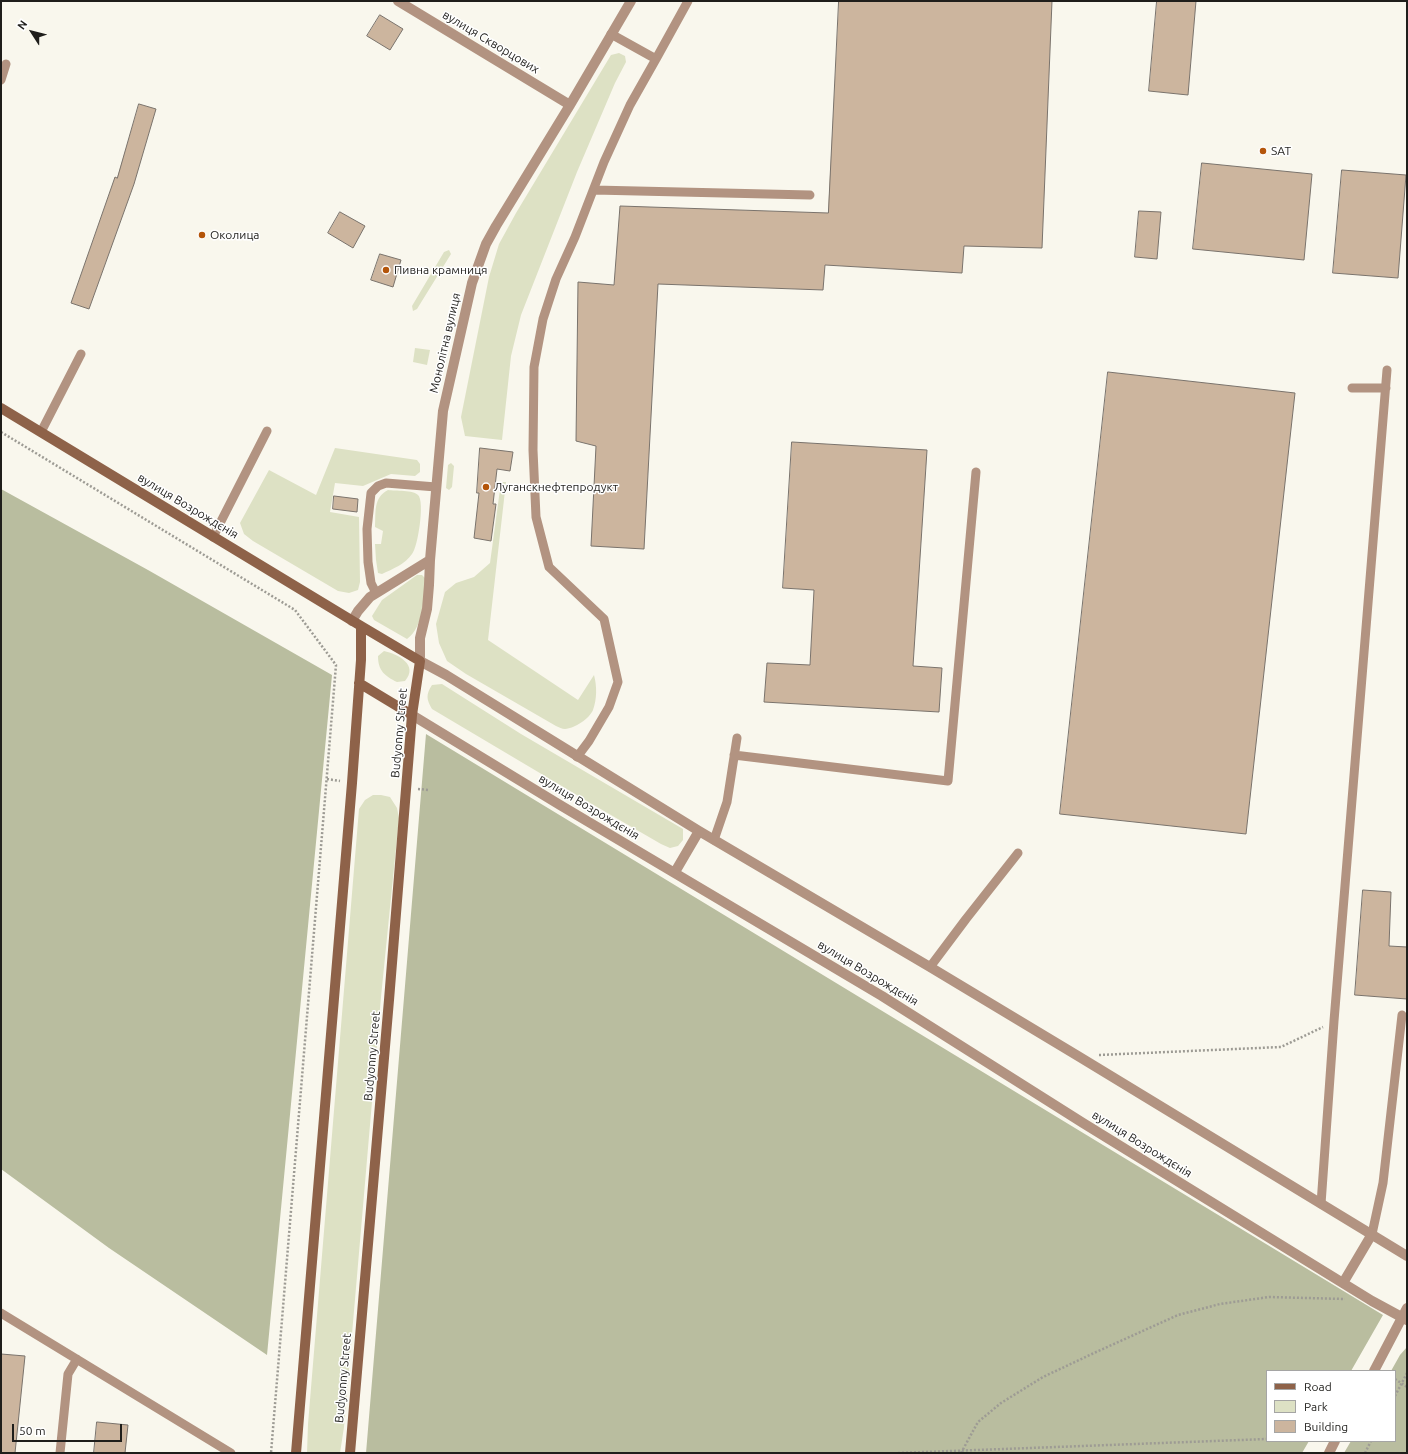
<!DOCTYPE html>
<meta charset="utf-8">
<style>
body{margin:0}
#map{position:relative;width:1408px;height:1454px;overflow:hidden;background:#f9f7ed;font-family:Ubuntu,sans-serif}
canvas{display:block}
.frame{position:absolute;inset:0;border:2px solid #1f1e1b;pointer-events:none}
.legend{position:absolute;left:1266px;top:1370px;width:130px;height:72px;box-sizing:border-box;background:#fff;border:1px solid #a5a5a4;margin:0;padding:5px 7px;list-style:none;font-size:12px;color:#1f1e1b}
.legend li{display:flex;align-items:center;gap:8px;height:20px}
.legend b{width:20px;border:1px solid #a5a5a4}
.north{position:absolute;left:12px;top:12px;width:40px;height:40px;-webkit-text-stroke:3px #fff;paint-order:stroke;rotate:306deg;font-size:11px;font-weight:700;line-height:16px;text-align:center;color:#1f1e1b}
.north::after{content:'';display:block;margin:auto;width:14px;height:18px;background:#1f1e1b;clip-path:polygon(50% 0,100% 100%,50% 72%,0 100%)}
.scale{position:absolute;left:12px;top:1424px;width:110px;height:18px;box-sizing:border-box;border:2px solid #1f1e1b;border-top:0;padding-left:5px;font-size:12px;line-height:14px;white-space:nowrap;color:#1f1e1b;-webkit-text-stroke:3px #fff;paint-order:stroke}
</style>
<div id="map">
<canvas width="1408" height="1454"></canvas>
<div class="frame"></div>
<ul class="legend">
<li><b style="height:5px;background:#8e6249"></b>Road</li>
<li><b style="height:11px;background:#dde1c4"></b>Park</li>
<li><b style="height:11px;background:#ccb59e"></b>Building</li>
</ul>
<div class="north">N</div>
<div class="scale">50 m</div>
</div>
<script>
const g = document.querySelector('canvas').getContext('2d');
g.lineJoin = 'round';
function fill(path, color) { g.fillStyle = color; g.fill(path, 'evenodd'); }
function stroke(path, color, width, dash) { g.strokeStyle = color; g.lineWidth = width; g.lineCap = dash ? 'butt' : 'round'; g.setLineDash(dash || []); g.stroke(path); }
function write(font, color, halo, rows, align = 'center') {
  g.font = font + ' Ubuntu,sans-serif'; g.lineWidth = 3; g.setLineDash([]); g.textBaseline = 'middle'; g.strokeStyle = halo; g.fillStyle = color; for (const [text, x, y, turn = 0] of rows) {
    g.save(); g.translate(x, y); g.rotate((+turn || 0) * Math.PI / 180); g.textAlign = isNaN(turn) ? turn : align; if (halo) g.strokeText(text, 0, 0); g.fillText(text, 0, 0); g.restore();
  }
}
fill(new Path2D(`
 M 619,53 L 625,56 L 626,62 L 615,83 L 577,172 L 521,315 L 511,356 L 502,440 L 465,436 L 461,417 L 489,277 L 499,244 L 516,213 L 611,55 Z
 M 449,250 L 451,254 L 417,309 L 413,311 L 412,306 L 444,252 Z
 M 415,348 L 430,350 L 427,365 L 413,362 Z
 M 335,448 L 417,460 L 420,464 L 420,472 L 415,476 L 391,474 L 363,486 L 335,483 L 330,512 L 359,517 L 360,582 L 358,590 L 349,593 L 338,591 L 253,541 L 244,534 L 240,523 L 269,470 L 316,495 Z
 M 451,463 L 454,466 L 452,487 L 449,490 L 446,488 L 448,465 Z
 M 501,482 L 506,482 L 488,640 L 578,700 L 594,675 C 597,686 597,699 593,710 C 589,719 575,728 565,729 C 562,729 559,727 556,726 L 466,674 L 447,661 L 439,643 L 436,624 L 445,592 L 456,583 L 474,577 L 490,563 Z
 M 388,490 C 395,491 414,490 418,495 C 425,501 418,547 412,554 C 405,564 393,569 382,574 L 378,573 L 376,560 L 375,544 L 381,544 L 383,531 L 375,527 C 376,512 373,498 388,490 Z
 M 417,575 L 422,575 L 425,578 C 424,597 424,627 407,639 L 374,620 L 372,616 L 382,600 Z
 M 384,651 C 398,654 419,665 405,681 L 397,682 C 385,676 378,671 378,656 Z
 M 442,684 L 521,734 L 683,829 L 683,840 L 678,846 L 670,848 L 661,844 L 592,804 L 432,709 C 426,699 426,694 432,685 Z
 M 373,795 L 381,795 L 390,797 L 397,808 L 399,818 L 381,997 L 344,1427 L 340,1453 L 307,1453 L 308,1424 L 359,809 L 365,800 Z`), '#dde1c4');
fill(new Path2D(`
 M 1,489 L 148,570 L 332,675 L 267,1355 L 109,1248 L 1,1169 Z
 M 426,734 L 1383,1315 L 1351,1371 L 1267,1371 L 1267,1441 L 1309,1441 L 1302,1453 L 366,1453 Z
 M 1407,1347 L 1407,1453 L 1344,1453 L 1351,1441 L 1395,1441 L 1395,1371 L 1391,1371 L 1400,1355 Z`), '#b9bd9f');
const building = new Path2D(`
 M 839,1 L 1052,1 L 1042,248 L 964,246 L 962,273 L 825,265 L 823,290 L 658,284 L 644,549 L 591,546 L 596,446 L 576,441 L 578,282 L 614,285 L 620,206 L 828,213 Z
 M 1157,1 L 1196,1 L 1188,95 L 1149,91 Z
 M 380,15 L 403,29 L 390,50 L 367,36 Z
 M 139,104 L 156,109 L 134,184 L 89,309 L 71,303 L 115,177 L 117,178 Z
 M 1202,163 L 1312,174 L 1304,260 L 1193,249 Z
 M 1342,170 L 1406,175 L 1398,278 L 1333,273 Z
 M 1139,211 L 1161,212 L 1157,259 L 1135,257 Z
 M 340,212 L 365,226 L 353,248 L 328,233 Z
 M 380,254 L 401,260 L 393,287 L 371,280 Z
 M 1108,372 L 1295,393 L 1246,834 L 1060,814 Z
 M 792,442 L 927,450 L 913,666 L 942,668 L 939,712 L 764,702 L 767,663 L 810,665 L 814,590 L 783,588 Z
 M 480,448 L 513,452 L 510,471 L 497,469 L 493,504 L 496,504 L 491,541 L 474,538 L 479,493 L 477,493 Z
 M 334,496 L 358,499 L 357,512 L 333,509 Z
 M 1363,890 L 1391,892 L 1389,946 L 1407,947 L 1407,999 L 1355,995 Z
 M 1,1354 L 25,1356 L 15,1453 L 1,1453 Z
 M 97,1422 L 128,1425 L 125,1453 L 94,1453 Z`);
fill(building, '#ccb59e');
stroke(building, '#7a736c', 1);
stroke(new Path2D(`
 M 1,432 L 295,610 L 336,665 L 271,1453
 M 327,779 L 340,781
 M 418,789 L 429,790
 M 1099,1055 L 1281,1047 L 1323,1027
 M 1395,1379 L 1407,1387
 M 1395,1396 L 1407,1373
 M 898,1453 L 1267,1439
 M 961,1453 L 978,1422 L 1001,1403 L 1043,1377 L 1094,1353 L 1178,1315 L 1220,1304 L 1269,1297 L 1345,1299
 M 1365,1453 L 1371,1441`), '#9d9b94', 2.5, [2, 2]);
stroke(new Path2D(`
 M 656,59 L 688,1
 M 1,80 L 6,64
 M 594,190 L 810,195
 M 1352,388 L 1386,388
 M 41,432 L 81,354
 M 213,537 L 267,431
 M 376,593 L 371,583 L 368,562 L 367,529 L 371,493 L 378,486 L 386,483 L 436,487
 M 734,755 L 948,781 L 976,472
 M 577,757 L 589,741 L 609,707 L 618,682 L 604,619 L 549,567 L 536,517 L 533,450 L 534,367 L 543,319 L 556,279 L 575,237 L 604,162 L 630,105 L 656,59 L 611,34
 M 714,840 L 727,802 L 737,738
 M 930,967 L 966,919 L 1018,853
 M 1321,1204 L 1334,1021 L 1387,370
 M 1372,1234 L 1383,1183 L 1402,1015
 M 1,1313 L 231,1453
 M 60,1453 L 68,1374 L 77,1359`), '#b29381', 9);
stroke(new Path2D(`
 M 398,1 L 570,105
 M 631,1 L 570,105 L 496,226 L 486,244 L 472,283 L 443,411 L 430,560 L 429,585 L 427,609 L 420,638 L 420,661 L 446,675 L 699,831 L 930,967 L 1078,1056 L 1407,1256
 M 352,621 L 358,611 L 370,597 L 430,560
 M 412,715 L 560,805 L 882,996 L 1083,1123 L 1372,1301 L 1407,1320
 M 675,872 L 699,831
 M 1343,1283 L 1372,1234
 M 1374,1371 L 1407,1308
 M 1329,1453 L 1335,1441`), '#b29381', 10);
stroke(new Path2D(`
 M 1,408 L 361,626 L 420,661 L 412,715 L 389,1000 L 350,1453
 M 359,683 L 412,715
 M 296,1453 L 352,783 L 361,660 L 361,626`), '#8e6249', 10);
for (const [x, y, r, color] of [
 [1263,151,4,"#b4550a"],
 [202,235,4,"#b4550a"],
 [386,270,4,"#b4550a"],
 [486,487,4,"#b4550a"]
]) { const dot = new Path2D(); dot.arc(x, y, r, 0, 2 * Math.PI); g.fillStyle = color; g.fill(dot); stroke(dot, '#fff', 1.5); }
write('12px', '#1f1e1b', '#fff', [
 ["вулиця Скворцових",491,42,31],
 ["Монолітна вулиця",445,343,-77],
 ["вулиця Возрождєнія",188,506,31],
 ["Budyonny Street",399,733,-85],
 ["вулиця Возрождєнія",589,807,31],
 ["вулиця Возрождєнія",868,973,31],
 ["Budyonny Street",372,1056,-85],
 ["вулиця Возрождєнія",1142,1144,32],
 ["Budyonny Street",343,1378,-85]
]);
write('12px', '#1f1e1b', '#fff', [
 ["SAT",1271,151],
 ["Околица",210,235],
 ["Пивна крамниця",394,270],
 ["Луганскнефтепродукт",494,487]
], 'left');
</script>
